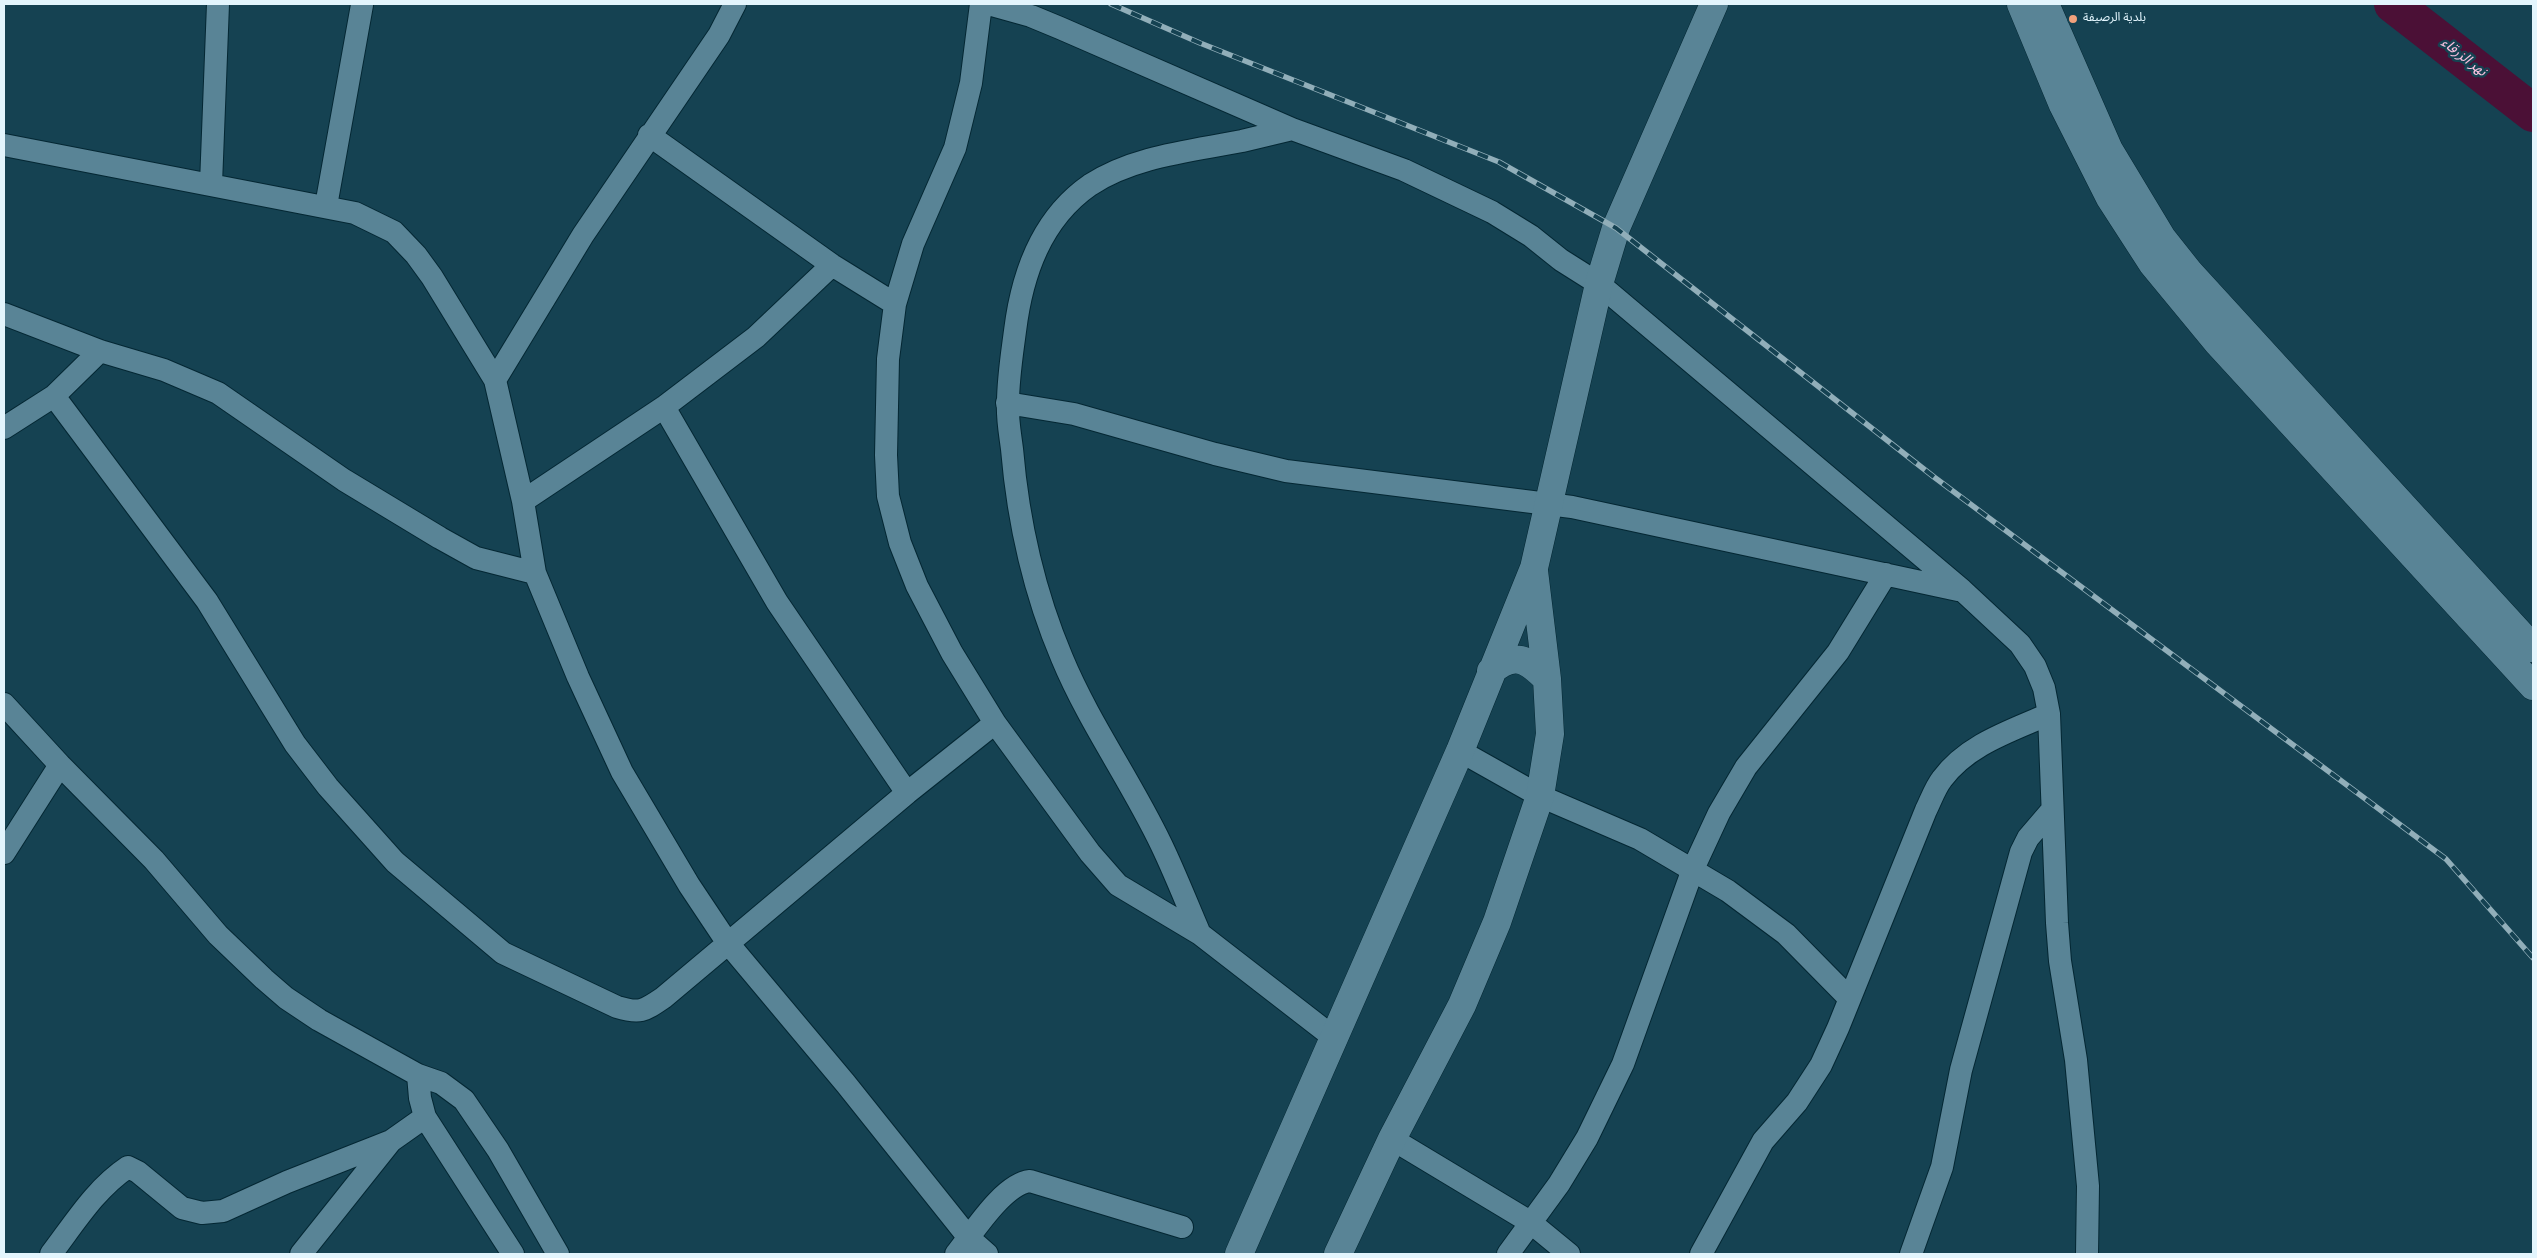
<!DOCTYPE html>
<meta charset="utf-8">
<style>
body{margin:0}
#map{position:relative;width:2537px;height:1258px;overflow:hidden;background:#154252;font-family:Overpass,sans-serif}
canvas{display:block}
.frame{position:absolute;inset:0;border:5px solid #e3f5fd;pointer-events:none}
</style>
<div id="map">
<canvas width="2537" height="1258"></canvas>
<div class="frame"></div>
</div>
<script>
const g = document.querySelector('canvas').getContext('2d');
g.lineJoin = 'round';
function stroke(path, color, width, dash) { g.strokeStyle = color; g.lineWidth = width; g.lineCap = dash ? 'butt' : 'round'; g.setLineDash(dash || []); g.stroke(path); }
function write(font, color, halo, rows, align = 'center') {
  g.font = font + ' Overpass,"Noto Sans Arabic",sans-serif'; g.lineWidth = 5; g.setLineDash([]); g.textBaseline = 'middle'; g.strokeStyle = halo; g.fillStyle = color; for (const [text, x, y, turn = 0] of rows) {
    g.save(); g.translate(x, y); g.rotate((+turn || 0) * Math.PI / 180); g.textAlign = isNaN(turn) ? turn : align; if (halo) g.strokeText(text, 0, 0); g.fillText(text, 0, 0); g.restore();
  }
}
stroke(new Path2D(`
 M 2393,4 L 2533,113`), '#4b1036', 38);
const street = new Path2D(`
 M 981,4 L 971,83 L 955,148 L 913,244 L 895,304 L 888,359 L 886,455 L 888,496 L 900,543 L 917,586 L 952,653 L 995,723 L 1090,853 L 1118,885 L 1200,934 L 1333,1037
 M 988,4 L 1031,16 L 1060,28 L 1292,129 L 1404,170 L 1492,212 L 1531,236 L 1561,260 L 1599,284 L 1962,590 L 2020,644 L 2035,666 L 2044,688 L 2049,714 L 2057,923 L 2060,961 L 2076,1060 L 2088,1186 L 2087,1254
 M 649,135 L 832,265 L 895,304
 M 4,145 L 355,213 L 394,232 L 416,255 L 432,277 L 495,380 L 523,501 L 535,573 L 578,677 L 622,772 L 689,885 L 727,942 L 846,1084 L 969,1238 L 987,1254
 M 211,184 L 218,4
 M 326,206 L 362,5
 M 4,314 L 100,351 L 164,370 L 218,393 L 344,480 L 440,538 L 476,558 L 535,573
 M 495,380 L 583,235 L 719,35 L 735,4
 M 54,396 L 207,601 L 295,744 L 328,787 L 395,862 L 503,953 L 617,1007 C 640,1014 644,1011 663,998 L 907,793 L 995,723
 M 1007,403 L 1074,414 L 1215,454 L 1286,471 L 1572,507 L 1958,590
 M 664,407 L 777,602 L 907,793
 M 4,428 L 54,396 L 100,351
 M 523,501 L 664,407 L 756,337 L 832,265
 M 4,704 L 60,765 L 154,860 L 218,935 L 264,979 L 286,998 L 319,1020 L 418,1075 L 441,1083 L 464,1100 L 498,1150 L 558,1254
 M 1460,751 L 1540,796 L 1640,839 L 1728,891 L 1786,934 L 1849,998
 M 4,853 L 60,765
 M 1200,934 C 1187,904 1175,873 1161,844 C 1131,781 1089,723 1062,658 C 1034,592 1018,520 1012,449 C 1010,433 1007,418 1008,403 C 1008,379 1012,354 1015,331 C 1022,274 1041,219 1090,185 C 1134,156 1192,151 1242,141 C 1259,137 1276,133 1292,129
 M 418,1075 L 420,1098 L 425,1117 L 513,1254
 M 1392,1139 L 1530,1222 L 1569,1254
 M 51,1254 C 74,1224 95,1189 128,1167 L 138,1172 L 182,1208 L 202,1213 L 223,1211 L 287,1182 L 391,1141
 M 301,1254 L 391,1141 L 425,1117
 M 956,1254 C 973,1233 1003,1184 1030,1181 L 1182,1227
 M 1508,1254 L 1559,1184 L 1587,1138 L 1623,1064 L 1693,869 L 1719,813 L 1746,767 L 1838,652 L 1886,574
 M 1701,1254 L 1763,1141 L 1797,1102 L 1821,1065 L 1838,1028 L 1926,810 C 1931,800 1935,788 1942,779 C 1968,744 2011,731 2049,714
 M 1911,1254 L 1942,1167 L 1961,1070 L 2021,852 L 2028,838 L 2052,810`);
const secondary = new Path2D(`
 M 2021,4 L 2063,105 L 2110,198 L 2152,263 L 2218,343 L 2533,686
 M 2045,4 L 2109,150 L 2162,238 L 2189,272 L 2533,648
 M 1491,671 C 1515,651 1527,659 1547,679
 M 1239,1254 L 1460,751 L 1534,568 L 1599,284 L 1616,228 L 1714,4
 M 1338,1254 L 1392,1139 L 1462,1005 L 1497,922 L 1540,796 L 1550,734 L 1547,679 L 1534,571`);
stroke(street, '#042733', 24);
stroke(secondary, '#042733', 29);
stroke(street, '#598496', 22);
stroke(secondary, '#598496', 28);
const rail = new Path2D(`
 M 1111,4 L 1200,43 L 1499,162 L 1616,228 L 1934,477 L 2446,859 L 2533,958`);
stroke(rail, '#91aeb9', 5.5);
stroke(rail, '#154252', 4, [11]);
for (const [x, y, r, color] of [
 [2073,19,5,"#f1a17c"]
]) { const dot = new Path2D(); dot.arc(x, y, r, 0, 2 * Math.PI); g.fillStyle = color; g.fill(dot); stroke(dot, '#154252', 2); }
write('12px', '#e3f5fd', '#154252', [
 ["بلدية الرصيفة",2083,19]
], 'left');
write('italic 14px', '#fcc2e1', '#154252', [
 ["نهر الزرقاء",2463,58,38]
]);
</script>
